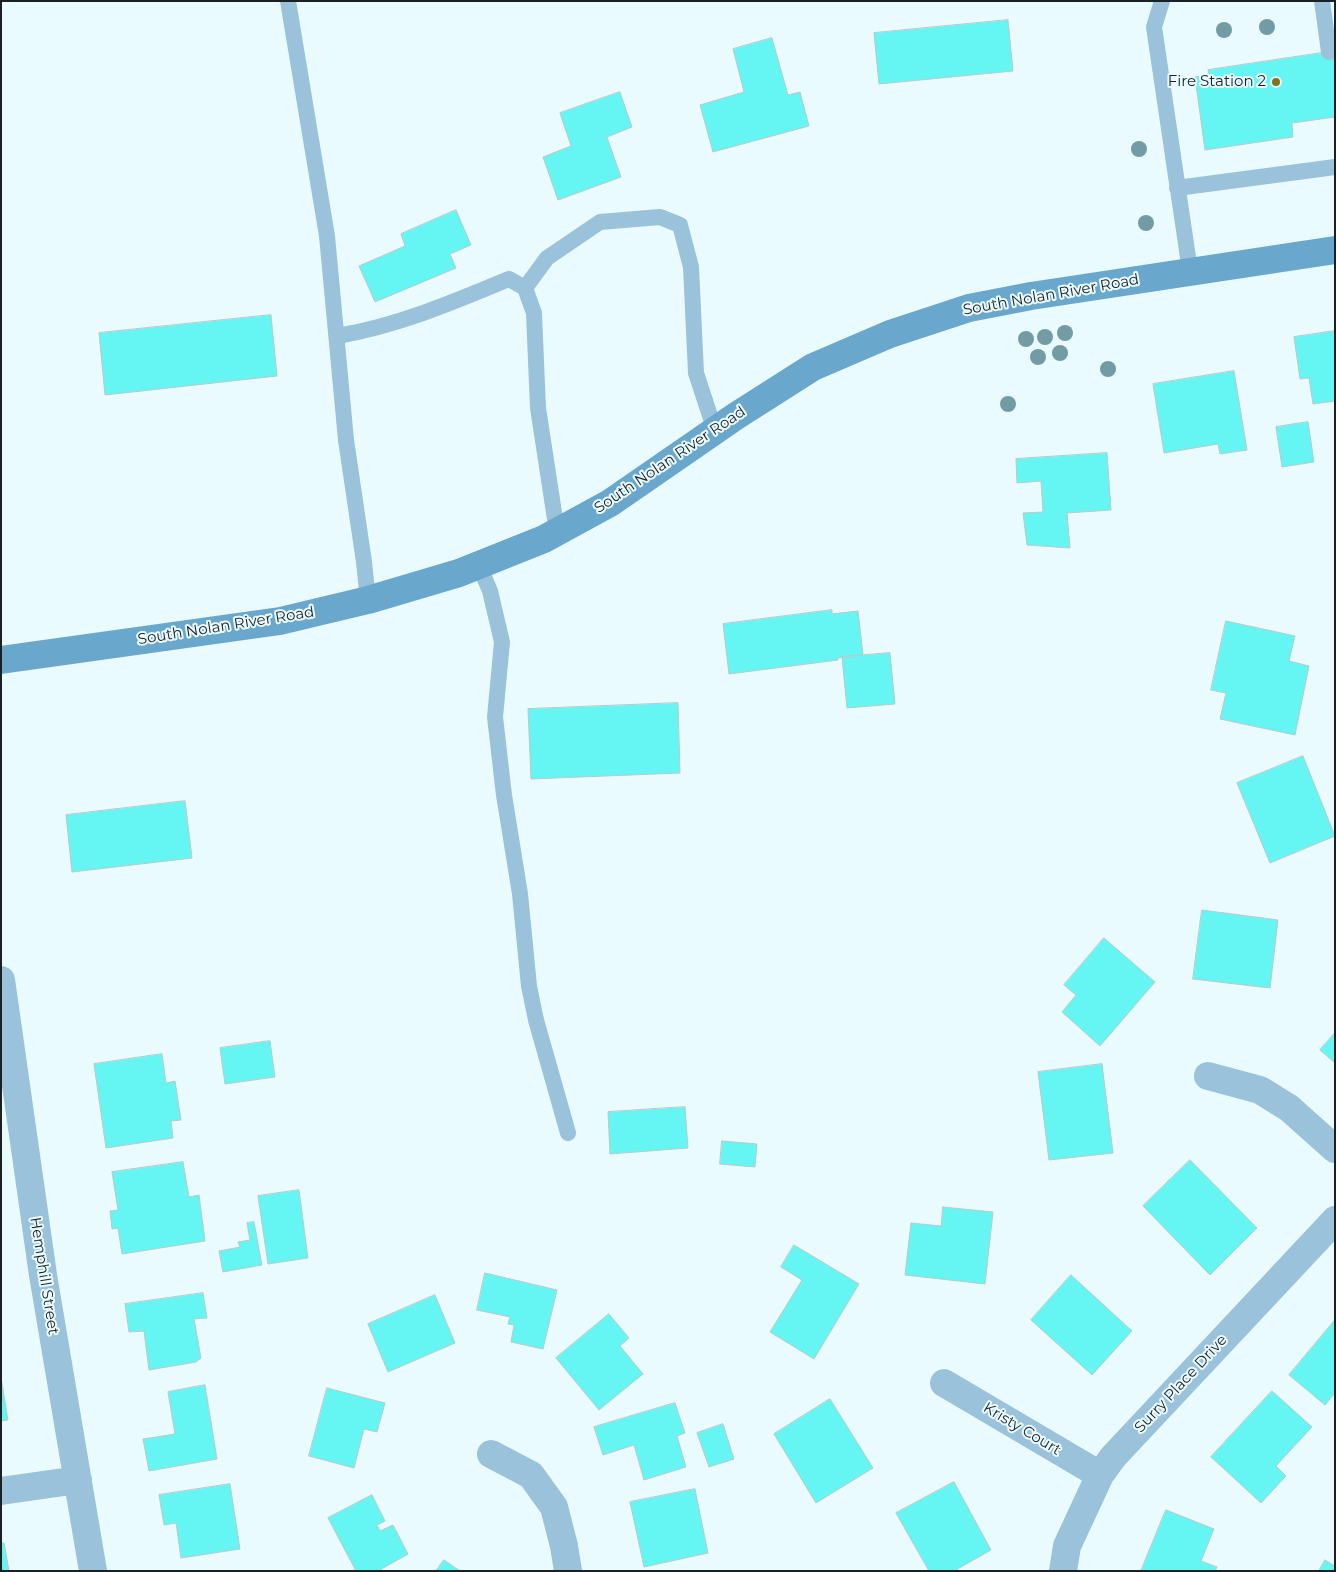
<!DOCTYPE html>
<style>
body{margin:0}
#map{position:relative;width:1336px;height:1572px;overflow:hidden;background:#eafbff;font-family:Montserrat,sans-serif}
canvas{display:block}
.frame{position:absolute;inset:0;border:2px solid #1b2122;pointer-events:none}
</style>
<div id="map">
<canvas width="1336" height="1572"></canvas>
<div class="frame"></div>
</div>
<script>
const g = document.querySelector('canvas').getContext('2d');
g.lineJoin = 'round';
function fill(path, color) { g.fillStyle = color; g.fill(path, 'evenodd'); }
function stroke(path, color, width, dash) { g.strokeStyle = color; g.lineWidth = width; g.lineCap = dash ? 'butt' : 'round'; g.setLineDash(dash || []); g.stroke(path); }
function write(font, color, halo, rows, align = 'center') {
  g.font = font + ' Montserrat,sans-serif'; g.lineWidth = 4; g.setLineDash([]); g.textBaseline = 'middle'; g.strokeStyle = halo; g.fillStyle = color; for (const [text, x, y, turn = 0] of rows) {
    g.save(); g.translate(x, y); g.rotate((+turn || 0) * Math.PI / 180); g.textAlign = isNaN(turn) ? turn : align; if (halo) g.strokeText(text, 0, 0); g.fillText(text, 0, 0); g.restore();
  }
}
const building = new Path2D(`
 M 1008,20 L 1013,71 L 879,84 L 874,33 Z
 M 772,38 L 788,95 L 800,92 L 809,126 L 713,152 L 700,105 L 744,92 L 733,49 Z
 M 1335,51 L 1335,117 L 1292,123 L 1293,137 L 1205,150 L 1195,77 L 1209,75 L 1208,70 Z
 M 620,92 L 632,127 L 607,137 L 621,177 L 558,200 L 543,157 L 571,146 L 560,113 Z
 M 456,210 L 471,245 L 450,254 L 456,268 L 375,302 L 359,266 L 405,246 L 401,234 Z
 M 271,315 L 277,376 L 105,395 L 99,333 Z
 M 1335,331 L 1335,401 L 1313,404 L 1309,378 L 1300,379 L 1294,337 Z
 M 1234,371 L 1247,450 L 1220,454 L 1218,444 L 1164,453 L 1153,384 Z
 M 1308,422 L 1314,462 L 1282,467 L 1276,427 Z
 M 1107,453 L 1111,510 L 1067,513 L 1070,548 L 1027,545 L 1023,513 L 1043,512 L 1041,481 L 1017,483 L 1016,459 Z
 M 832,610 L 832,614 L 858,611 L 863,655 L 838,658 L 838,660 L 729,674 L 723,624 Z
 M 1226,621 L 1295,636 L 1289,661 L 1309,666 L 1295,735 L 1220,719 L 1226,693 L 1211,690 Z
 M 890,653 L 895,704 L 847,708 L 842,657 Z
 M 678,703 L 680,773 L 531,779 L 528,709 Z
 M 1303,756 L 1335,836 L 1270,863 L 1237,783 Z
 M 185,801 L 192,858 L 72,872 L 66,815 Z
 M 1202,910 L 1278,920 L 1270,988 L 1193,979 Z
 M 1104,938 L 1155,982 L 1100,1046 L 1062,1012 L 1076,995 L 1064,985 Z
 M 1335,1033 L 1335,1063 L 1320,1050 Z
 M 270,1041 L 275,1077 L 225,1084 L 220,1048 Z
 M 162,1054 L 166,1083 L 175,1081 L 181,1120 L 171,1121 L 173,1138 L 106,1148 L 94,1064 Z
 M 1102,1064 L 1113,1153 L 1049,1160 L 1038,1072 Z
 M 685,1107 L 688,1148 L 610,1154 L 608,1112 Z
 M 722,1141 L 757,1144 L 755,1167 L 720,1164 Z
 M 1190,1160 L 1257,1228 L 1210,1275 L 1143,1206 Z
 M 183,1162 L 189,1197 L 199,1195 L 205,1241 L 122,1254 L 118,1228 L 112,1229 L 110,1211 L 118,1210 L 112,1172 Z
 M 299,1190 L 308,1258 L 268,1264 L 258,1196 Z
 M 943,1207 L 993,1212 L 985,1284 L 905,1275 L 911,1223 L 941,1226 Z
 M 254,1222 L 262,1265 L 223,1272 L 219,1251 L 240,1247 L 238,1242 L 250,1240 L 247,1223 Z
 M 794,1245 L 859,1284 L 814,1359 L 770,1332 L 802,1280 L 781,1267 Z
 M 485,1273 L 557,1290 L 543,1349 L 511,1342 L 514,1325 L 508,1324 L 510,1317 L 477,1310 Z
 M 1071,1275 L 1132,1331 L 1092,1375 L 1031,1320 Z
 M 203,1293 L 207,1318 L 194,1319 L 201,1358 L 196,1362 L 149,1370 L 144,1331 L 129,1332 L 125,1304 Z
 M 435,1295 L 455,1343 L 388,1372 L 368,1324 Z
 M 609,1314 L 629,1338 L 620,1346 L 643,1374 L 599,1410 L 556,1358 Z
 M 1335,1320 L 1335,1393 L 1325,1405 L 1289,1375 Z
 M 1,1377 L 8,1420 L 1,1421 Z
 M 205,1385 L 217,1459 L 149,1471 L 143,1439 L 175,1434 L 168,1392 Z
 M 327,1388 L 385,1403 L 377,1432 L 364,1429 L 354,1468 L 309,1456 Z
 M 1272,1391 L 1312,1427 L 1276,1466 L 1286,1476 L 1261,1503 L 1211,1457 Z
 M 830,1399 L 873,1468 L 816,1503 L 774,1434 Z
 M 675,1403 L 685,1433 L 677,1436 L 686,1467 L 644,1480 L 634,1445 L 603,1455 L 594,1427 Z
 M 723,1424 L 734,1459 L 709,1467 L 697,1433 Z
 M 954,1482 L 991,1550 L 954,1571 L 929,1571 L 896,1513 Z
 M 230,1484 L 240,1549 L 181,1558 L 176,1523 L 164,1525 L 159,1495 Z
 M 695,1489 L 708,1553 L 644,1567 L 630,1502 Z
 M 372,1495 L 385,1521 L 377,1525 L 380,1531 L 393,1525 L 408,1554 L 378,1571 L 356,1571 L 328,1518 Z
 M 1166,1510 L 1214,1529 L 1201,1561 L 1217,1567 L 1215,1571 L 1141,1571 Z
 M 1,1543 L 4,1543 L 9,1571 L 1,1571 Z
 M 444,1560 L 460,1571 L 436,1571 Z
 M 1325,1560 L 1335,1566 L 1335,1571 L 1319,1571 Z`);
fill(building, '#65f6f3');
stroke(building, '#b8c9c8', 1);
stroke(new Path2D(`
 M 288,1 L 327,236 L 346,440 L 364,562 L 368,600
 M 1162,1 L 1154,27 L 1190,271
 M 1322,1 L 1329,52
 M 1177,188 L 1335,167
 M 525,288 L 547,258 L 600,222 L 660,217 L 680,225 L 691,267 L 696,373 L 715,431
 M 337,336 C 397,326 454,302 509,279 L 525,288 L 534,313 L 538,408 L 557,532
 M 479,565 L 490,591 L 502,642 L 495,717 L 504,795 L 520,894 L 529,986 L 536,1020 L 568,1133`), '#9ac2db', 16);
stroke(new Path2D(`
 M 1,980 L 43,1275 L 93,1571
 M 1208,1076 L 1260,1090 L 1289,1108 L 1335,1149
 M 944,1383 L 1100,1475
 M 491,1454 L 531,1475 L 554,1507 L 564,1546 L 568,1571
 M 1,1491 L 78,1480
 M 1063,1571 L 1067,1546 L 1100,1475 L 1113,1457 L 1335,1220`), '#9ac2db', 28);
stroke(new Path2D(`
 M 1,660 L 280,621 L 368,600 L 459,573 L 544,539 L 610,503 L 736,416 L 813,367 L 890,334 L 969,308 L 1031,296 L 1335,250`), '#69a7cc', 28);
g.fillStyle = '#739ba4';
for (const [x, y] of [
 [1267,27],
 [1224,30],
 [1139,149],
 [1146,223],
 [1065,333],
 [1045,337],
 [1026,339],
 [1060,353],
 [1038,357],
 [1108,369],
 [1008,404]
]) { g.beginPath(); g.arc(x, y, 8, 0, 2 * Math.PI); g.fill(); }
for (const [x, y, r, color] of [
 [1276,82,5,"#7b761b"]
]) { const dot = new Path2D(); dot.arc(x, y, r, 0, 2 * Math.PI); g.fillStyle = color; g.fill(dot); stroke(dot, '#eafbff', 2); }
write('15px', '#1b2122', '#eafbff', [
 ["Fire Station 2",1266,82]
], 'right');
write('15px', '#1b2122', '#eafbff', [
 ["South Nolan River Road",1051,295,-10],
 ["South Nolan River Road",670,460,-34],
 ["South Nolan River Road",226,626,-9],
 ["Hemphill Street",44,1276,81],
 ["Surry Place Drive",1181,1384,-47],
 ["Kristy Court",1022,1429,31]
]);
</script>
